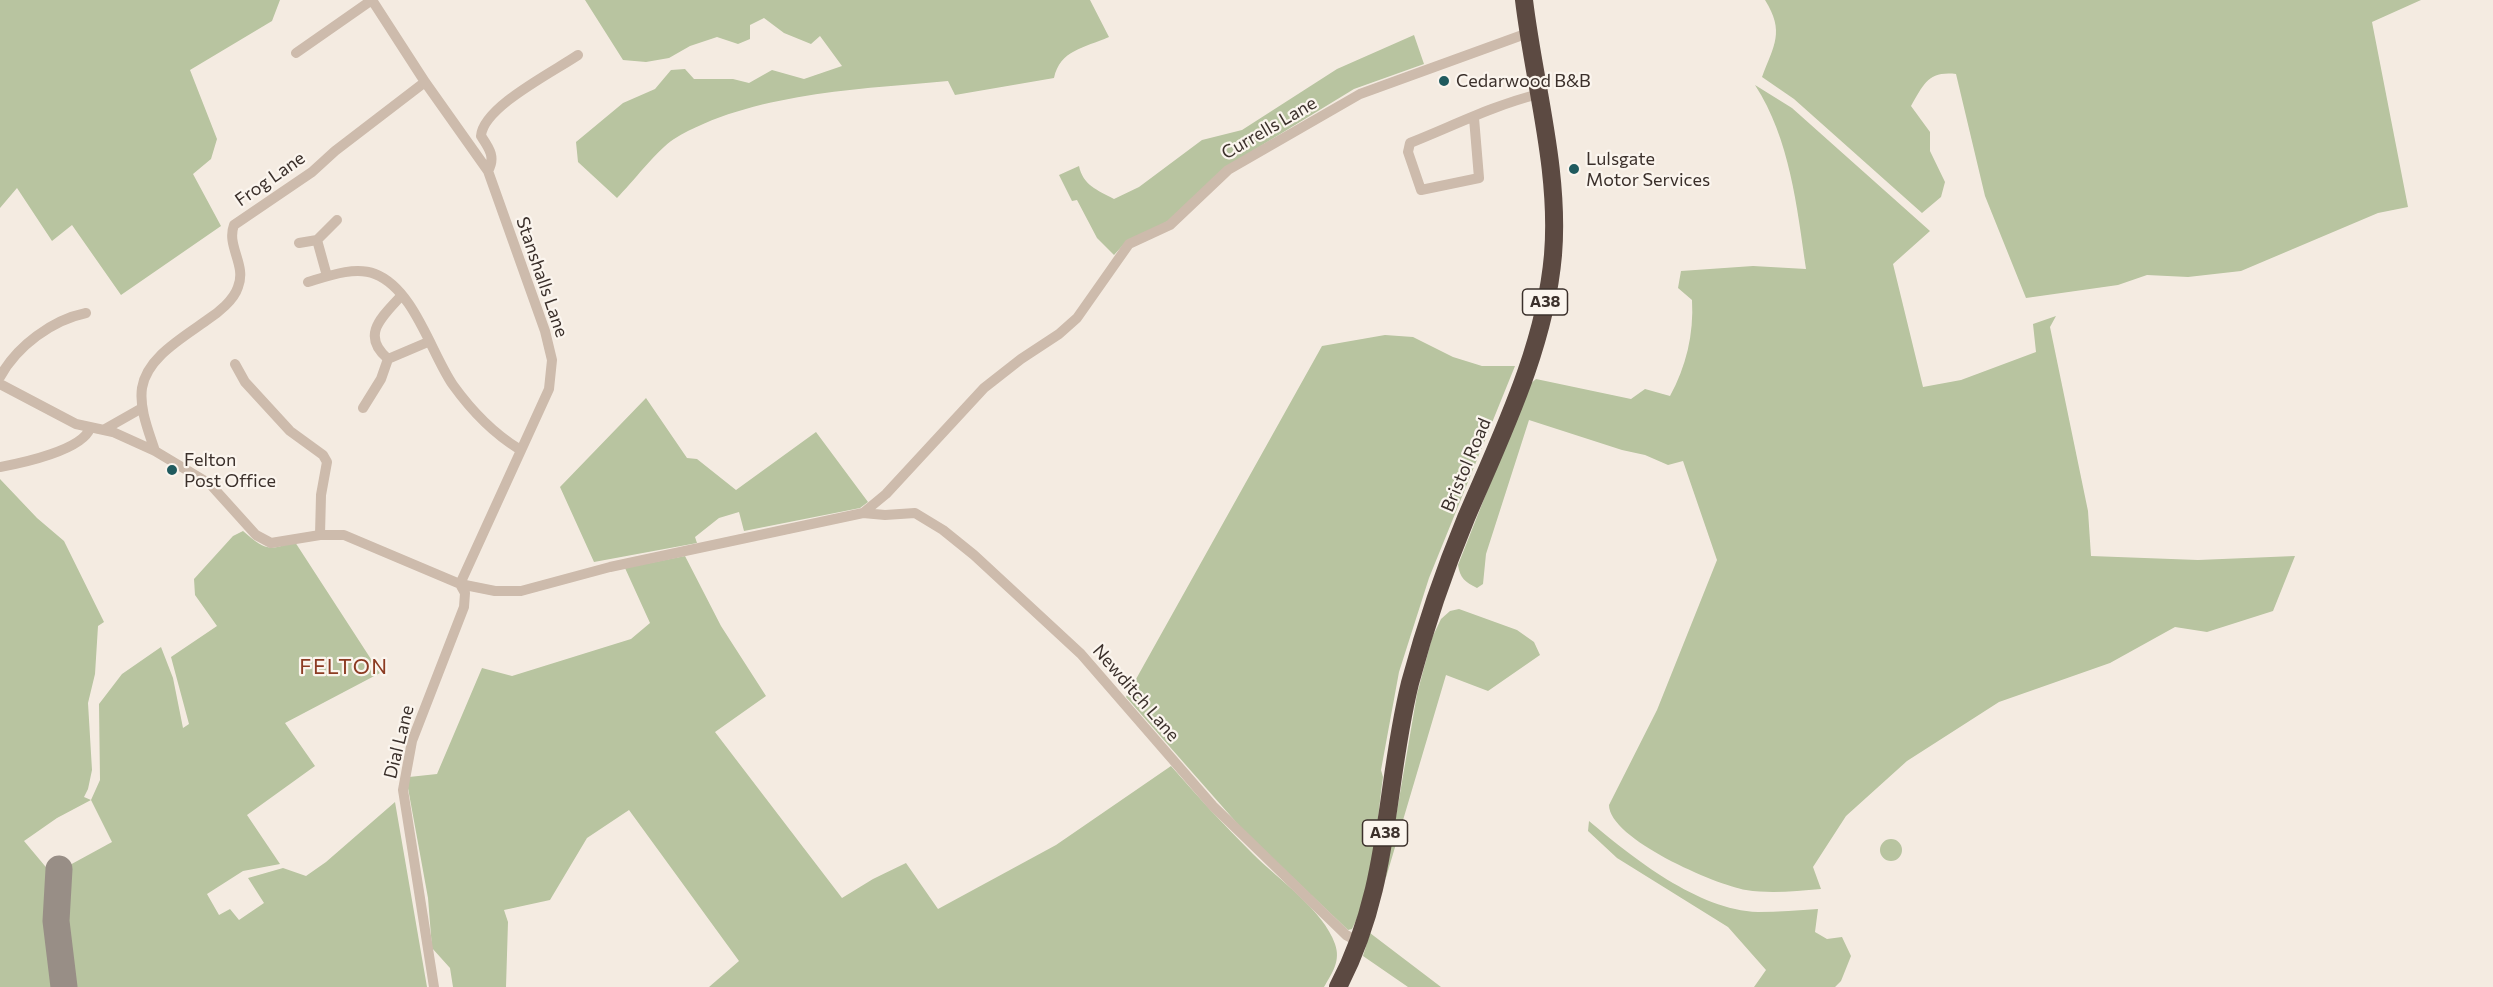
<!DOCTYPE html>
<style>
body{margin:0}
canvas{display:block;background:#f4ebe1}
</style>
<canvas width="2493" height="987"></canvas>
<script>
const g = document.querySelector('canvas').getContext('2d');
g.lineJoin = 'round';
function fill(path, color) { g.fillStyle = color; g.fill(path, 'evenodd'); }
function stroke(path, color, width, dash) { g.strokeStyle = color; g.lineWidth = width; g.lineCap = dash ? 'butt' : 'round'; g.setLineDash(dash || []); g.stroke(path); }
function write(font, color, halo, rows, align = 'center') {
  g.font = font + ' Commissioner,sans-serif'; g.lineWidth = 4.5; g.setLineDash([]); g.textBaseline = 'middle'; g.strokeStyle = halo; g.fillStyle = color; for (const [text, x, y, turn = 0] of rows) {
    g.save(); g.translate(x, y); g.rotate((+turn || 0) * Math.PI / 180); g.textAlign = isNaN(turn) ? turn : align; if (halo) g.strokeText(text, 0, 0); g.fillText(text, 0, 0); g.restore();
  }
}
fill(new Path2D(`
 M 0,0 L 280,0 L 272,21 L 190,70 L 217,139 L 211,159 L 193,174 L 221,226 L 121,295 L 72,225 L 52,241 L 17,188 L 0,208 Z
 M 585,0 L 1090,0 L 1109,37 C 1084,48 1060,50 1054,78 L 955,95 L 948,81 C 861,89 750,93 674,139 C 657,150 632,183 617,198 L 578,162 L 576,142 L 623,103 L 655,89 L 671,70 L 685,69 L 694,79 L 733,79 L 749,83 L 772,70 L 804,79 L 842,66 L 820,36 L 811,44 L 784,33 L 764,18 L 750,25 L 750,39 L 738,44 L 717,37 L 690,46 L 669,58 L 646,62 L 623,60 Z
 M 1765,0 L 2421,0 L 2372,22 L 2408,207 L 2378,213 L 2241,271 L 2188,277 L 2147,275 L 2118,285 L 2026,298 L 1985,196 L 1956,74 C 1928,71 1924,84 1911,106 L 1930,132 L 1930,151 L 1945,182 L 1941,197 L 1922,213 L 1794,99 L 1762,77 C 1774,45 1785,32 1765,0 Z
 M 1414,35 L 1424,64 L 1354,89 L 1241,158 L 1168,221 L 1124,244 L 1114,255 L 1097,238 L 1077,200 L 1072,201 L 1059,175 L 1079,166 C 1083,185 1097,190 1114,199 L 1139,187 L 1202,140 L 1242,130 L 1337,69 Z
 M 1755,85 L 1792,108 L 1930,231 L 1893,264 L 1923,387 L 1961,380 L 2036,352 L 2033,324 L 2056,316 L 2050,327 L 2088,511 L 2091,556 L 2198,560 L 2295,556 L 2273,611 L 2207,632 L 2175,627 L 2110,663 L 1999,702 L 1907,761 L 1846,816 L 1813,867 L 1821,889 C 1796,891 1771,894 1746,890 C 1716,885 1609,839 1609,805 L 1657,710 L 1717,560 L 1683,461 L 1668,465 L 1645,455 L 1622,450 L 1529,420 L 1486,554 L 1483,584 L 1477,588 C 1465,582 1460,578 1458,565 L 1529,385 L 1536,379 L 1631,399 L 1645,389 L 1670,396 C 1686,367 1694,334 1692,300 L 1678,288 L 1681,271 L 1753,266 L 1806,269 C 1797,207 1790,139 1755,85 Z
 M 1385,335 L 1413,337 L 1453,357 L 1482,366 L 1515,366 L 1429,578 L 1399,672 L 1381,770 L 1383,777 C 1376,826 1375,884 1352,929 L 1348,930 L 1243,830 L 1126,697 L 1322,346 Z
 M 646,398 L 687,458 L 697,459 L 736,490 L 816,432 L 868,502 L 860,508 L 744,531 L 739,512 L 719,518 L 695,537 L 697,543 L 594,562 L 560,487 Z
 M 0,479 L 37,518 L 64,541 L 104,622 L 98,626 L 95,674 L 88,703 L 92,770 L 88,789 L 84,797 L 91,800 L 100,780 L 99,704 L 122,674 L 161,647 L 173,678 L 183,728 L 189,724 L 171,657 L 217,626 L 195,595 L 194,579 L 233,536 L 243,531 C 265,550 267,551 295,542 L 380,673 L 285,723 L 315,766 L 247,815 L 280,864 L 243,871 L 207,894 L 219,915 L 230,909 L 239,920 L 264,903 L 248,878 L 283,868 L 306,876 L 326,862 L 395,802 L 427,987 L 70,987 C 53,951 69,904 68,866 L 112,842 L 91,800 L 57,818 L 24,841 L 50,872 L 51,924 L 57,987 L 0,987 Z
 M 685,556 L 721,626 L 766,696 L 715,732 L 842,898 L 873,879 L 906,863 L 938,909 L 1056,845 L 1171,766 C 1197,796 1224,825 1253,854 C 1278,879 1324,911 1335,944 C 1341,961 1332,973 1324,987 L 709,987 L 739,961 L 629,810 L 587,838 L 550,900 L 504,910 L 508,922 L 506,987 L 453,987 L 450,968 L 432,948 L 428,898 L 408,788 L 409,777 L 437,774 L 482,668 L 512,676 L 631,639 L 650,623 L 625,568 Z
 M 1459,609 L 1517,630 L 1534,642 L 1540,655 L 1488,691 L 1446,675 L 1385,881 L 1417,694 L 1432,638 L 1441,619 L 1450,611 Z
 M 1589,821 C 1633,858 1698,910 1758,912 C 1778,912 1799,910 1818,909 L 1815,932 L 1827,939 L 1842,937 L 1851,956 L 1841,981 L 1835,987 L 1754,987 L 1766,970 L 1728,927 L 1617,858 L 1588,831 Z
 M1880 850a11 11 0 1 1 22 0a11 11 0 1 1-22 0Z
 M 1370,933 L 1441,987 L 1408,987 L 1363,956 Z`), '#b8c4a0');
stroke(new Path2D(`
 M 59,869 L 56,921 L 64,987`), '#988e86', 27);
stroke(new Path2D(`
 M 372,0 L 425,82 L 488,171 L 545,331 L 552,360 L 549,389 L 460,584
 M 296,53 L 372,0
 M 1474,118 L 1479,178 L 1421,190 L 1408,152 L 1410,143 C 1453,126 1494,105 1539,94
 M 488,171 C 496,157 489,148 481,136 C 483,107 553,72 578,55
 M 317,240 L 327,276
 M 299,243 L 317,240 L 337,220
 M 308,282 C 328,276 355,266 375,274 C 414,289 431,353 453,385 C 471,410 493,433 519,449
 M 388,359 C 360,335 382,317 401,296
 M 235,364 L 245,382 L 290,431 L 323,455 L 327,462 L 321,495 L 320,535
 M 0,377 C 17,346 52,320 86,313
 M 0,384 L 76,424 L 113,432 L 155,451 L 210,484 L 256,535 L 271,543 L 320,535 L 344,535 L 460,584 L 495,591 L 521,591 L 610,567 L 863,513 L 886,494 L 984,388 L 1021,359 L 1059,334 L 1077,318 L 1129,244 L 1170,225 L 1228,170 L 1360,94 L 1528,33
 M 363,408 L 381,379 L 388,359 L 428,342
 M 105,429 L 142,408
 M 155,451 C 149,432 139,409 142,388 C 147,357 184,337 207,320 C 218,313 234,300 238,287 C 247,265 226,246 234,225 L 312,172 L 335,151 L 425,82
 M 0,467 C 22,463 83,450 90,428
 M 863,513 L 885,515 L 915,513 L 943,530 L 974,555 L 1081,654 L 1213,806 L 1346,935 L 1359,942
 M 434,987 L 403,790 L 412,741 L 464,607 L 465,593 L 460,584`), '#cdbbac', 10);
stroke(new Path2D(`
 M 1338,987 C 1391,887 1384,788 1410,683 C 1425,627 1444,571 1466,518 C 1502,434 1545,347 1553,255 C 1560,170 1534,84 1524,0`), '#5c4a42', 18);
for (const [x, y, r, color] of [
 [1444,81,6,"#1f5a5e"],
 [1574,169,6,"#1f5a5e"],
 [172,470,6,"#1f5a5e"]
]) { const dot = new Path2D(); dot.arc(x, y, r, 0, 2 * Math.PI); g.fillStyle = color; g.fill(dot); stroke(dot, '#fbf5ee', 2); }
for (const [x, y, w] of [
 [1545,302,45],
 [1385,833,45]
]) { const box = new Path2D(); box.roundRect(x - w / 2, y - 13, w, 26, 4.5); g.fillStyle = '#fbf5ee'; g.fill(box); stroke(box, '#3b302b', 1.5); }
write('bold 16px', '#3b302b', null, [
 ["A38",1545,302],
 ["A38",1385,833]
]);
write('18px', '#3b302b', '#fbf5ee', [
 ["Cedarwood B&B",1456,81],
 ["Lulsgate",1586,159],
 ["Motor Services",1586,180],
 ["Felton",184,460],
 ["Post Office",184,481]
], 'left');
write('18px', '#3b302b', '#fbf5ee', [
 ["Currells Lane",1269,128,-30],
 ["Frog Lane",270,179,-35],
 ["Stanshalls Lane",542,277,71],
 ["Bristol Road",1466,465,-67],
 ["Newditch Lane",1136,693,49],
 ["Dial Lane",399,742,-76]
]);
g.letterSpacing = '1.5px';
write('21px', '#8c3b22', '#fbf5ee', [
 ["FELTON",344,667]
]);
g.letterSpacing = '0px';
</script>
